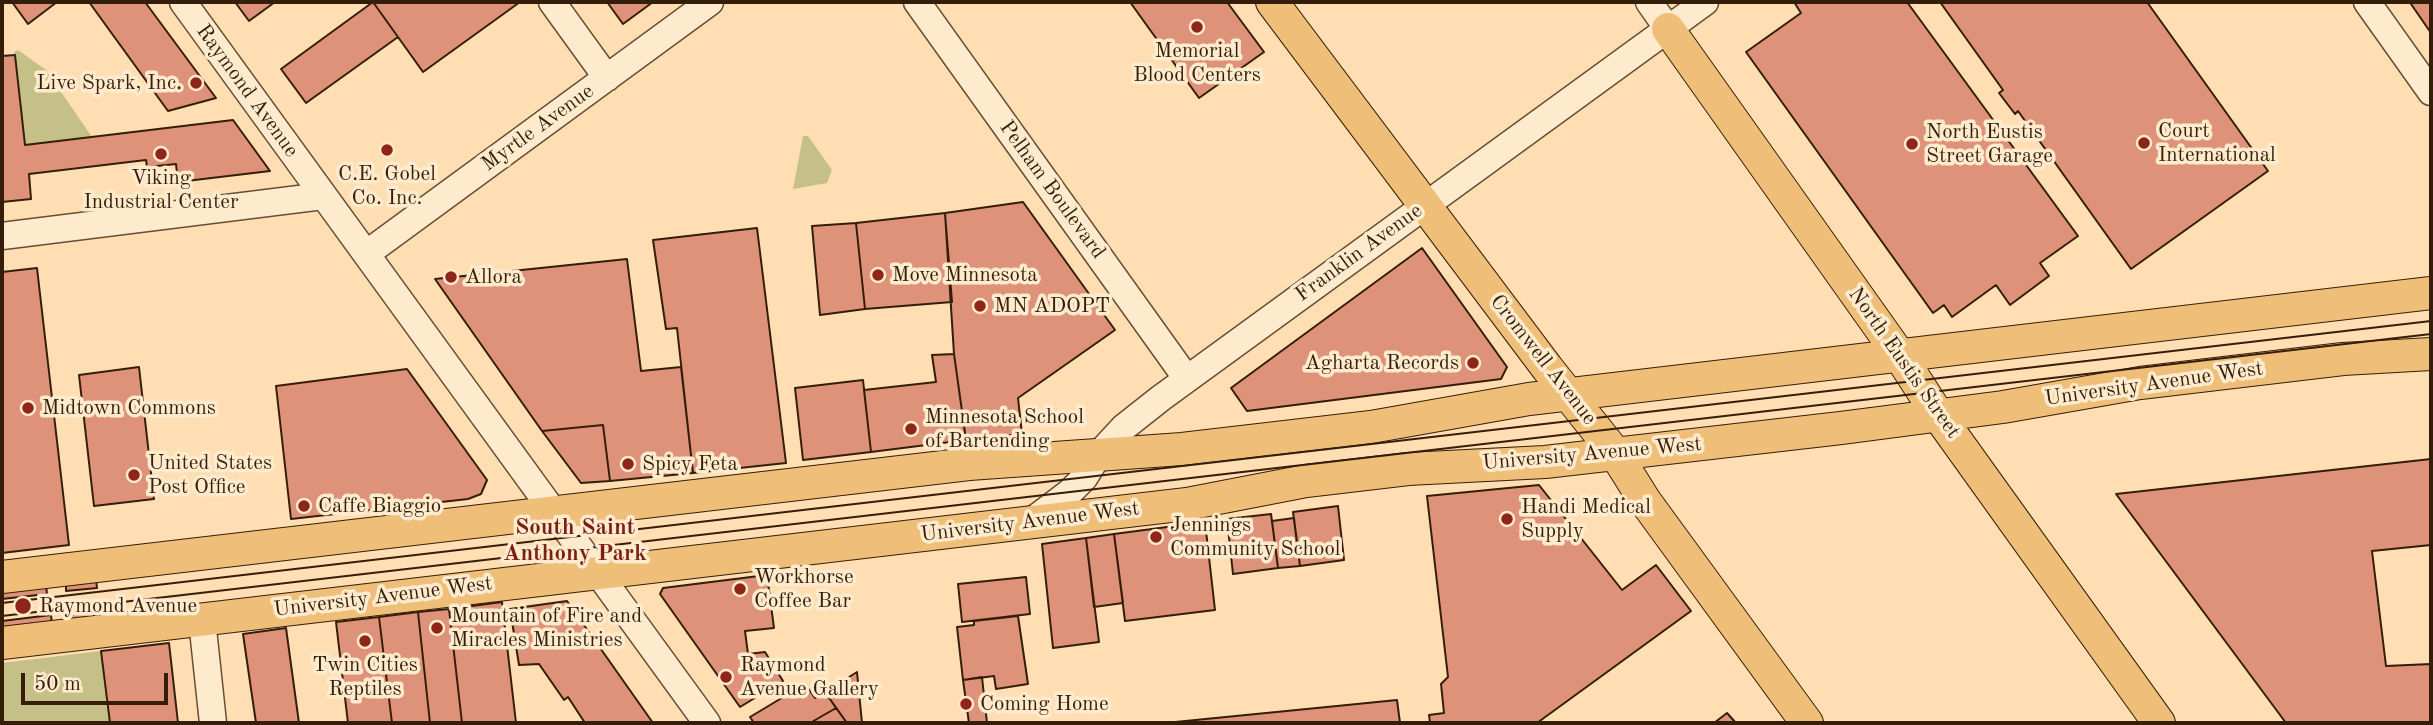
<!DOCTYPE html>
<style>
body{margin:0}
#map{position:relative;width:2433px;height:725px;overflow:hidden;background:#fedeb2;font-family:"Old Standard TT",serif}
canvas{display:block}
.frame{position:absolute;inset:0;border:4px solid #351e09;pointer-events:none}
.scale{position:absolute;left:21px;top:673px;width:147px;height:32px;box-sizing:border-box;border:4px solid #351e09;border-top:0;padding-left:9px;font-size:21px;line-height:24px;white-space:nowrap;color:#351e09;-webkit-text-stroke:5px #feeacd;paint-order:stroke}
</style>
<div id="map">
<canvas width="2433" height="725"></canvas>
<div class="frame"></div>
<div class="scale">50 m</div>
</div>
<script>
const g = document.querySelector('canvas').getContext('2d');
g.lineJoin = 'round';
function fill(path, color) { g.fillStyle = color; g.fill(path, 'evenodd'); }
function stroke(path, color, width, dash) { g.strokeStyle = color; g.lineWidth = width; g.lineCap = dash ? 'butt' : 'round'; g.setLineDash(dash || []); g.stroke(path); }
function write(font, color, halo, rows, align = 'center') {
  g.font = font + ' "Old Standard TT",serif'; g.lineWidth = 7; g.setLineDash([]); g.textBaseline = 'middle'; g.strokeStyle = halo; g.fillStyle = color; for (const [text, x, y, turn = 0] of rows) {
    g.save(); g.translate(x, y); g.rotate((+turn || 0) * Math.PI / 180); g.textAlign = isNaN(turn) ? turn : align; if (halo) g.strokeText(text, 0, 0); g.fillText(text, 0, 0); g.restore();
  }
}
fill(new Path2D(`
 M 18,50 L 46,70 L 92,137 L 25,145 L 14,52 Z
 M 803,136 L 808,136 L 832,170 L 827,183 L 793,189 Z
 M 101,651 L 110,723 L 2,723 L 2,663 Z`), '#c5c088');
const building = new Path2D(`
 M 12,2 L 57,2 L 28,24 Z
 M 89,2 L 145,2 L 216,98 L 168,111 Z
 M 235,2 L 275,2 L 249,21 Z
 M 373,2 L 520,2 L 423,72 Z
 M 373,2 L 398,37 L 306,103 L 281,69 Z
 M 607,2 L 653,2 L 623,24 Z
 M 1130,2 L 1227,2 L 1264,52 L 1199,98 Z
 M 1794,2 L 1907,2 L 2078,236 L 2040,263 L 2049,276 L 2010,305 L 1996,285 L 1952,317 L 1944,305 L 1933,313 L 1746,52 L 1801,13 Z
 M 1940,2 L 2147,2 L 2268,171 L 2131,269 L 2018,111 L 2015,114 L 1999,93 L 2003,90 Z
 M 2414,2 L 2431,2 L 2431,33 L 2411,4 Z
 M 15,55 L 25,145 L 233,120 L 270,171 L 178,182 L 176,164 L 147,167 L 146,160 L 29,174 L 31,199 L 2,202 L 2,56 Z
 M 1023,202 L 1115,330 L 1018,398 L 1022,434 L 966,440 L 954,354 L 945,213 Z
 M 945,213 L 952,302 L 865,309 L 856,223 Z
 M 856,223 L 865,309 L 820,315 L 812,226 Z
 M 757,228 L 786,463 L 693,473 L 677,328 L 666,329 L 653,240 Z
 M 1422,248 L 1507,367 L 1501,379 L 1247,411 L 1231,388 Z
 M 627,259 L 641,371 L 681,367 L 693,473 L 610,481 L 603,425 L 542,431 L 435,279 Z
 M 37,268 L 69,545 L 2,553 L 2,272 Z
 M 954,354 L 966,440 L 871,452 L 864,390 L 936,382 L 932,355 Z
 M 139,367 L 154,499 L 94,506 L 79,375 Z
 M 407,369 L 487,480 L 481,494 L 468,499 L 291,519 L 276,386 Z
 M 863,380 L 871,452 L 803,460 L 795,388 Z
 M 603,425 L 610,481 L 581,483 L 542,431 Z
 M 2431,459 L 2431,545 L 2372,551 L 2386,666 L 2431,664 L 2431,723 L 2286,723 L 2116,494 Z
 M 1539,485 L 1622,590 L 1656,565 L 1691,611 L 1537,723 L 1430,723 L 1429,715 L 1444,713 L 1441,684 L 1448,677 L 1427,496 Z
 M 1338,506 L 1344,560 L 1300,566 L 1293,512 Z
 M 1271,514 L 1278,568 L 1233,574 L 1227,519 Z
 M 1294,518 L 1300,566 L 1278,568 L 1272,521 Z
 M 1205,522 L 1215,610 L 1125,621 L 1114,534 Z
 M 1114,534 L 1123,603 L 1094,607 L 1086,538 Z
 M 1086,538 L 1099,642 L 1053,648 L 1042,544 Z
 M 767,575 L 774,628 L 745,631 L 748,654 L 765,652 L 783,681 L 740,707 L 660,594 L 663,588 Z
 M 1026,577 L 1030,614 L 962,622 L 958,584 Z
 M 96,579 L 97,588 L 66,591 L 66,582 Z
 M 46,585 L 47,594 L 2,599 L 2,590 Z
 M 567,601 L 653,723 L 585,723 L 568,697 L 564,700 L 539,664 L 519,665 L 510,609 Z
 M 502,602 L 516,723 L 462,723 L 449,609 Z
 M 100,609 L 101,618 L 70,622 L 69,613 Z
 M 449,609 L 462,723 L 430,723 L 418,612 Z
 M 418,612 L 430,723 L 392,723 L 379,617 Z
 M 51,615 L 52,624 L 2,630 L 2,621 Z
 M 1018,616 L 1028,684 L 996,689 L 994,676 L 963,680 L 957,627 L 974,625 L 974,621 Z
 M 379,617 L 392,723 L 348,723 L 336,622 Z
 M 286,628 L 299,723 L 256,723 L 243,634 Z
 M 169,643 L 178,723 L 110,723 L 101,651 Z
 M 857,672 L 862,723 L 847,723 L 825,692 Z
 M 982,677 L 987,723 L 969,723 L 963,680 Z
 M 805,684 L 815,698 L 825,692 L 836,708 L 810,723 L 754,723 L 750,717 Z
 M 1397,700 L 1400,723 L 1165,723 L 1337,706 Z
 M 836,708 L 847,723 L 810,723 Z
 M 1727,713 L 1736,723 L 1714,723 Z`);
fill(building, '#df927a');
stroke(building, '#351e09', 2);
const minor = new Path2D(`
 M 183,2 L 707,723
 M 552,2 L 607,78
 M 917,2 L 1187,379
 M 1649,2 L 1668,29
 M 2367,2 L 2431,92
 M 2,236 L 323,196
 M 366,254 L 710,2
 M 1029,523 L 1070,492 L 1084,478 L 1099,454 L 1123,428 L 1161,398 L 1705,2
 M 202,620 L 213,723`);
const major = new Path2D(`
 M 1272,2 L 1548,369 L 1615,453 L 1645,501 L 1807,723
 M 1668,29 L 1900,356 L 1938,415 L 2159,723
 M 2,577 L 969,464 L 1182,449 L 1371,427 L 1529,399 L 2431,293
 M 2,643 L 1187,504 L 1306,481 L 1408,469 L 1545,462 L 1841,428 L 2003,407 L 2140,383 L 2343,359 L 2431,354`);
stroke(minor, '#674e33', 29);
stroke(major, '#351e09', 34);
stroke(minor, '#feeacd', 26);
stroke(major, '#efbf79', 32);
stroke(new Path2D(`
 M 2,603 L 2431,321
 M 2,616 L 2431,334`), '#351e09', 2);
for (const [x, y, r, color] of [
 [1197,27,7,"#8f2418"],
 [196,83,7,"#8f2418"],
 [2144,143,7,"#8f2418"],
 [1912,144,7,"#8f2418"],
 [387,150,7,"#8f2418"],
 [161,154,7,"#8f2418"],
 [878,275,7,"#8f2418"],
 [451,277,7,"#8f2418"],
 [980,306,7,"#8f2418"],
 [1473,363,7,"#8f2418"],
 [28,408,7,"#8f2418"],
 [911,429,7,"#8f2418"],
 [628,464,7,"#8f2418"],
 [134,475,7,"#8f2418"],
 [304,506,7,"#8f2418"],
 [1507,519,7,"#8f2418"],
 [1156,537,7,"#8f2418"],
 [740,589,7,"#8f2418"],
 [23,606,9,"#8f2418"],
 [437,628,7,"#8f2418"],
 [365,641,7,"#8f2418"],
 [726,677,7,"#8f2418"],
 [966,704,7,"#8f2418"]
]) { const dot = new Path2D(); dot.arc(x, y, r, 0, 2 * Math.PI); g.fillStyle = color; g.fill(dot); stroke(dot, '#feeacd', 2.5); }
write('21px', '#351e09', '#feeacd', [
 ["Memorial",1197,51,"center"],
 ["Blood Centers",1197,75,"center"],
 ["Live Spark, Inc.",182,83,"right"],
 ["Court",2158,131],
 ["International",2158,155],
 ["North Eustis",1926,132],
 ["Street Garage",1926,156],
 ["C.E. Gobel",387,174,"center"],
 ["Co. Inc.",387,198,"center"],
 ["Viking",161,178,"center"],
 ["Industrial Center",161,202,"center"],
 ["Move Minnesota",892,275],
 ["Allora",465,277],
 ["MN ADOPT",994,306],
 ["Agharta Records",1459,363,"right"],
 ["Midtown Commons",42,408],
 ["Minnesota School",925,417],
 ["of Bartending",925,441],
 ["United States",148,463],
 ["Post Office",148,487],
 ["Spicy Feta",642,464],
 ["Caffe Biaggio",318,506],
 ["Handi Medical",1521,507],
 ["Supply",1521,531],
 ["Jennings",1170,525],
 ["Community School",1170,549],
 ["Workhorse",754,577],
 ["Coffee Bar",754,601],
 ["Raymond Avenue",39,606],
 ["Mountain of Fire and",451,616],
 ["Miracles Ministries",451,640],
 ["Twin Cities",365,665,"center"],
 ["Reptiles",365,689,"center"],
 ["Raymond",740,665],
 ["Avenue Gallery",740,689],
 ["Coming Home",980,704]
], 'left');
write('21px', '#351e09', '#feeacd', [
 ["Raymond Avenue",247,91,54],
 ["Myrtle Avenue",538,128,-36],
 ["Pelham Boulevard",1052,190,54],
 ["Franklin Avenue",1359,253,-36],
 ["Cromwell Avenue",1543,360,52],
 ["North Eustis Street",1904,363,55],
 ["University Avenue West",2154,384,-8],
 ["University Avenue West",1592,454,-5],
 ["University Avenue West",1030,522,-7],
 ["University Avenue West",383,597,-7]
]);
write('bold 23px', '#7a1f14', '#feeacd', [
 ["South Saint",575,528],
 ["Anthony Park",575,554]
]);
</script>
